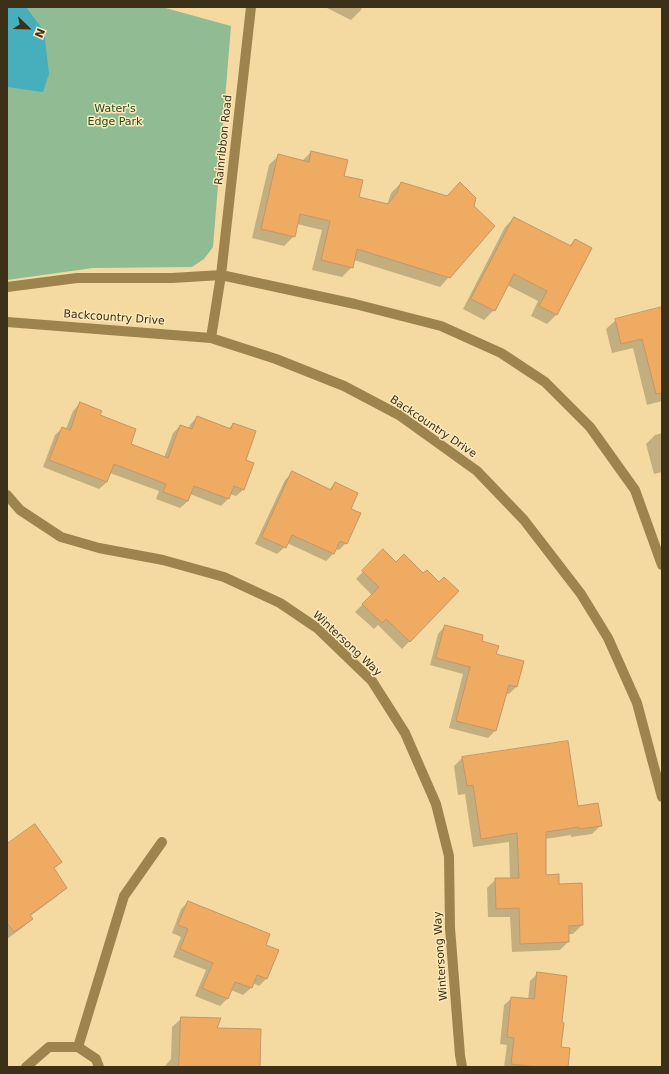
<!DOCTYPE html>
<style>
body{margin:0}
#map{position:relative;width:669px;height:1074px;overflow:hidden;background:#f4daa0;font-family:"DejaVu Sans",sans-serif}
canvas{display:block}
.frame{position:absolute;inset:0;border:8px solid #3b3119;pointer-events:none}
.north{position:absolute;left:8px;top:8px;width:40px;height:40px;-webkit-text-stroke:3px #fde8ba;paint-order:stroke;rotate:113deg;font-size:11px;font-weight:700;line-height:16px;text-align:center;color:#3b3119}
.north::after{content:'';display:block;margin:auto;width:14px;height:18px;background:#3b3119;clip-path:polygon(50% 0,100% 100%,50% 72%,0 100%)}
</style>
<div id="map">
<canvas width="669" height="1074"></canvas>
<div class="frame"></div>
<div class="north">N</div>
</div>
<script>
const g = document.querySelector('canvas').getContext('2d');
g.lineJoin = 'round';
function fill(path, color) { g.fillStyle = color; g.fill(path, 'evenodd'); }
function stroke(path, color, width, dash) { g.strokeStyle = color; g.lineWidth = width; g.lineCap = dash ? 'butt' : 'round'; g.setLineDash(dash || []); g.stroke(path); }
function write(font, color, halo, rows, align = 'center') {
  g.font = font + ' "DejaVu Sans",sans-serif'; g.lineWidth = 3; g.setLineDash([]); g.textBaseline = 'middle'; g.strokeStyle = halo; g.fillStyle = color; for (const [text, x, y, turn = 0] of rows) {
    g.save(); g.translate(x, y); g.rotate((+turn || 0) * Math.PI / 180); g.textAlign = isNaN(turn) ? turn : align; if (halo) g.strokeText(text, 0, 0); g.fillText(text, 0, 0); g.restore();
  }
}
fill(new Path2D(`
 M 7,7 L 162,7 L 231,26 L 213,247 L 204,259 L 192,267 L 93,268 L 7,280 Z`), '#91bc93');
fill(new Path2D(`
 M 7,7 L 26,7 L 44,31 L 49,74 L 43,92 L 7,87 Z`), '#46afbb');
fill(new Path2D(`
 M 325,7 L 362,7 L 361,10 L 351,20 Z
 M 311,152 L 343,176 L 358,198 L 387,205 L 391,193 L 401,183 L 449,277 L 440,287 L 354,260 L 352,267 L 342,277 L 312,270 L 322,230 L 297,224 L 294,236 L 284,246 L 252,238 L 269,165 L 278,156 L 302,161 Z
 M 514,218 L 569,246 L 575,240 L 591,248 L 556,315 L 547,324 L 531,316 L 538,301 L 507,285 L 494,310 L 484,320 L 463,309 L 505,227 Z
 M 662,308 L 662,401 L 647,405 L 633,348 L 612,353 L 606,329 L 616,320 Z
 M 80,403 L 98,416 L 129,444 L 164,458 L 173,433 L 180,426 L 188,429 L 190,425 L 197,417 L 228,429 L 233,424 L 244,460 L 244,489 L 236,496 L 230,494 L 228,499 L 221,506 L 190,494 L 188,501 L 180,508 L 156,499 L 159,491 L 110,473 L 107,482 L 99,489 L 43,467 L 55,435 L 62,428 L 66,429 L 73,411 Z
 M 662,433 L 662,472 L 654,474 L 646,444 L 655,435 Z
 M 292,473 L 329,490 L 335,483 L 346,543 L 339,550 L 335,549 L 333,554 L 326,561 L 287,543 L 285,547 L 277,554 L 255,544 L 285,480 Z
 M 383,551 L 396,564 L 423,574 L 439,584 L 458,591 L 402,649 L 378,625 L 374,629 L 355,612 L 372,595 L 356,579 Z
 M 445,626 L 481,642 L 495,655 L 516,687 L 509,694 L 505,693 L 495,731 L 488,738 L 449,728 L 463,674 L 430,665 L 438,634 Z
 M 463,757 L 577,807 L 601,825 L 592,834 L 571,837 L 571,835 L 545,839 L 545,876 L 558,885 L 582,925 L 573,934 L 568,934 L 568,942 L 560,950 L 512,952 L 510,917 L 488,917 L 487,888 L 496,879 L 510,879 L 509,842 L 473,847 L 465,794 L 458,795 L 454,766 Z
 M 7,842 L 8,844 L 61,862 L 53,869 L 66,888 L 56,897 L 30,916 L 32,919 L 22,928 L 7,939 Z
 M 188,902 L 265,945 L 267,978 L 259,986 L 253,983 L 251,988 L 243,995 L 231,990 L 228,998 L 220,1006 L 195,996 L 206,970 L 173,957 L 181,937 L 172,933 L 181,909 Z
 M 538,973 L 561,1023 L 560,1048 L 567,1067 L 504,1067 L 507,1045 L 500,1044 L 504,1005 L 512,998 L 528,1000 L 530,981 Z
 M 182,1018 L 215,1029 L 259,1067 L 165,1067 L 165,1066 L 171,1059 L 172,1027 Z`), '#0003');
const building = new Path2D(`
 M 311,151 L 348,160 L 344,176 L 363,180 L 359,197 L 388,204 L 397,193 L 401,182 L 447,196 L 460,182 L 476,198 L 474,206 L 495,226 L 450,278 L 357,249 L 353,268 L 321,260 L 330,221 L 300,214 L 295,237 L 261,229 L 278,154 L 309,162 Z
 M 514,217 L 571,246 L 575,239 L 592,248 L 557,315 L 539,306 L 547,291 L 514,274 L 495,311 L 471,299 Z
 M 662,307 L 662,393 L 656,394 L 642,339 L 621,344 L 615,319 Z
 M 80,402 L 102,411 L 100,415 L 136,429 L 131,444 L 168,458 L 180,425 L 192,429 L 197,416 L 231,429 L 233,423 L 256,431 L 246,460 L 254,463 L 244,490 L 234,486 L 229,499 L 194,486 L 188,501 L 163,492 L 166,484 L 114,464 L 107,482 L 49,460 L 62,427 L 70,430 Z
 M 292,471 L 331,490 L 335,482 L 358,493 L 351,509 L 361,513 L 347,544 L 340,541 L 334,554 L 292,535 L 286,548 L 262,537 Z
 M 383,549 L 396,562 L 404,554 L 423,573 L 427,570 L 439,582 L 444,577 L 459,591 L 410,642 L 386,619 L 382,623 L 362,604 L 379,587 L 362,571 Z
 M 445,625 L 483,635 L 482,641 L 499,646 L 496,654 L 524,661 L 517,687 L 509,685 L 496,731 L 456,721 L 470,667 L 436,658 Z
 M 568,741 L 578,806 L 598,803 L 602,826 L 579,829 L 579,827 L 546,832 L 546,875 L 559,874 L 559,884 L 582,883 L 583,925 L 569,926 L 569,942 L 520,944 L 519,908 L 496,909 L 495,878 L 519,878 L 517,833 L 481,839 L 473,785 L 467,786 L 462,757 Z
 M 35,824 L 62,862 L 54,868 L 67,888 L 30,915 L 33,919 L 14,932 L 7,923 L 7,844 Z
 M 188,901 L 270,934 L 266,945 L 279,950 L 267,979 L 257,975 L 252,988 L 235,982 L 228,999 L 202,988 L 213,963 L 180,949 L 188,929 L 178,925 Z
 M 537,972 L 567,976 L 562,1022 L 564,1023 L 561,1047 L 570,1048 L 568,1067 L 537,1067 L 511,1064 L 514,1038 L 507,1037 L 511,997 L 534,999 Z
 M 181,1017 L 221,1018 L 217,1028 L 261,1029 L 260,1067 L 179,1067 Z`);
fill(building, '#efab62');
stroke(building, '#c2966a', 1);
stroke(new Path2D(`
 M 7,287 L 77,278 L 172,278 L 221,275 L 355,304 L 441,326 L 501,353 L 545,382 L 590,427 L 635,490 L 662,565
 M 7,322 L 211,338 L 276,359 L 344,386 L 399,415 L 477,471 L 524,520 L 581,594 L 608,638 L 637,703 L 662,797
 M 211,338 L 221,275 L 251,7
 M 7,495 L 20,510 L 61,537 L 99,548 L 163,560 L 224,577 L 280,603 L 317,628 L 372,681 L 405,733 L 436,804 L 449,856 L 450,928 L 460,1055 L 462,1067
 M 78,1047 L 124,896 L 162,842
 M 26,1067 L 49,1047 L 78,1047 L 96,1059 L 99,1067`), '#9d844c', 10);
write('11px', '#1c4f23', '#fde8ba', [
 ["Water's",115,109],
 ["Edge Park",115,122]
]);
write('11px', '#3b3119', '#fde8ba', [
 ["Rainribbon Road",224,140,-84],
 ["Backcountry Drive",114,318,4],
 ["Backcountry Drive",433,427,34],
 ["Wintersong Way",347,644,43],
 ["Wintersong Way",441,956,-94]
]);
</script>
